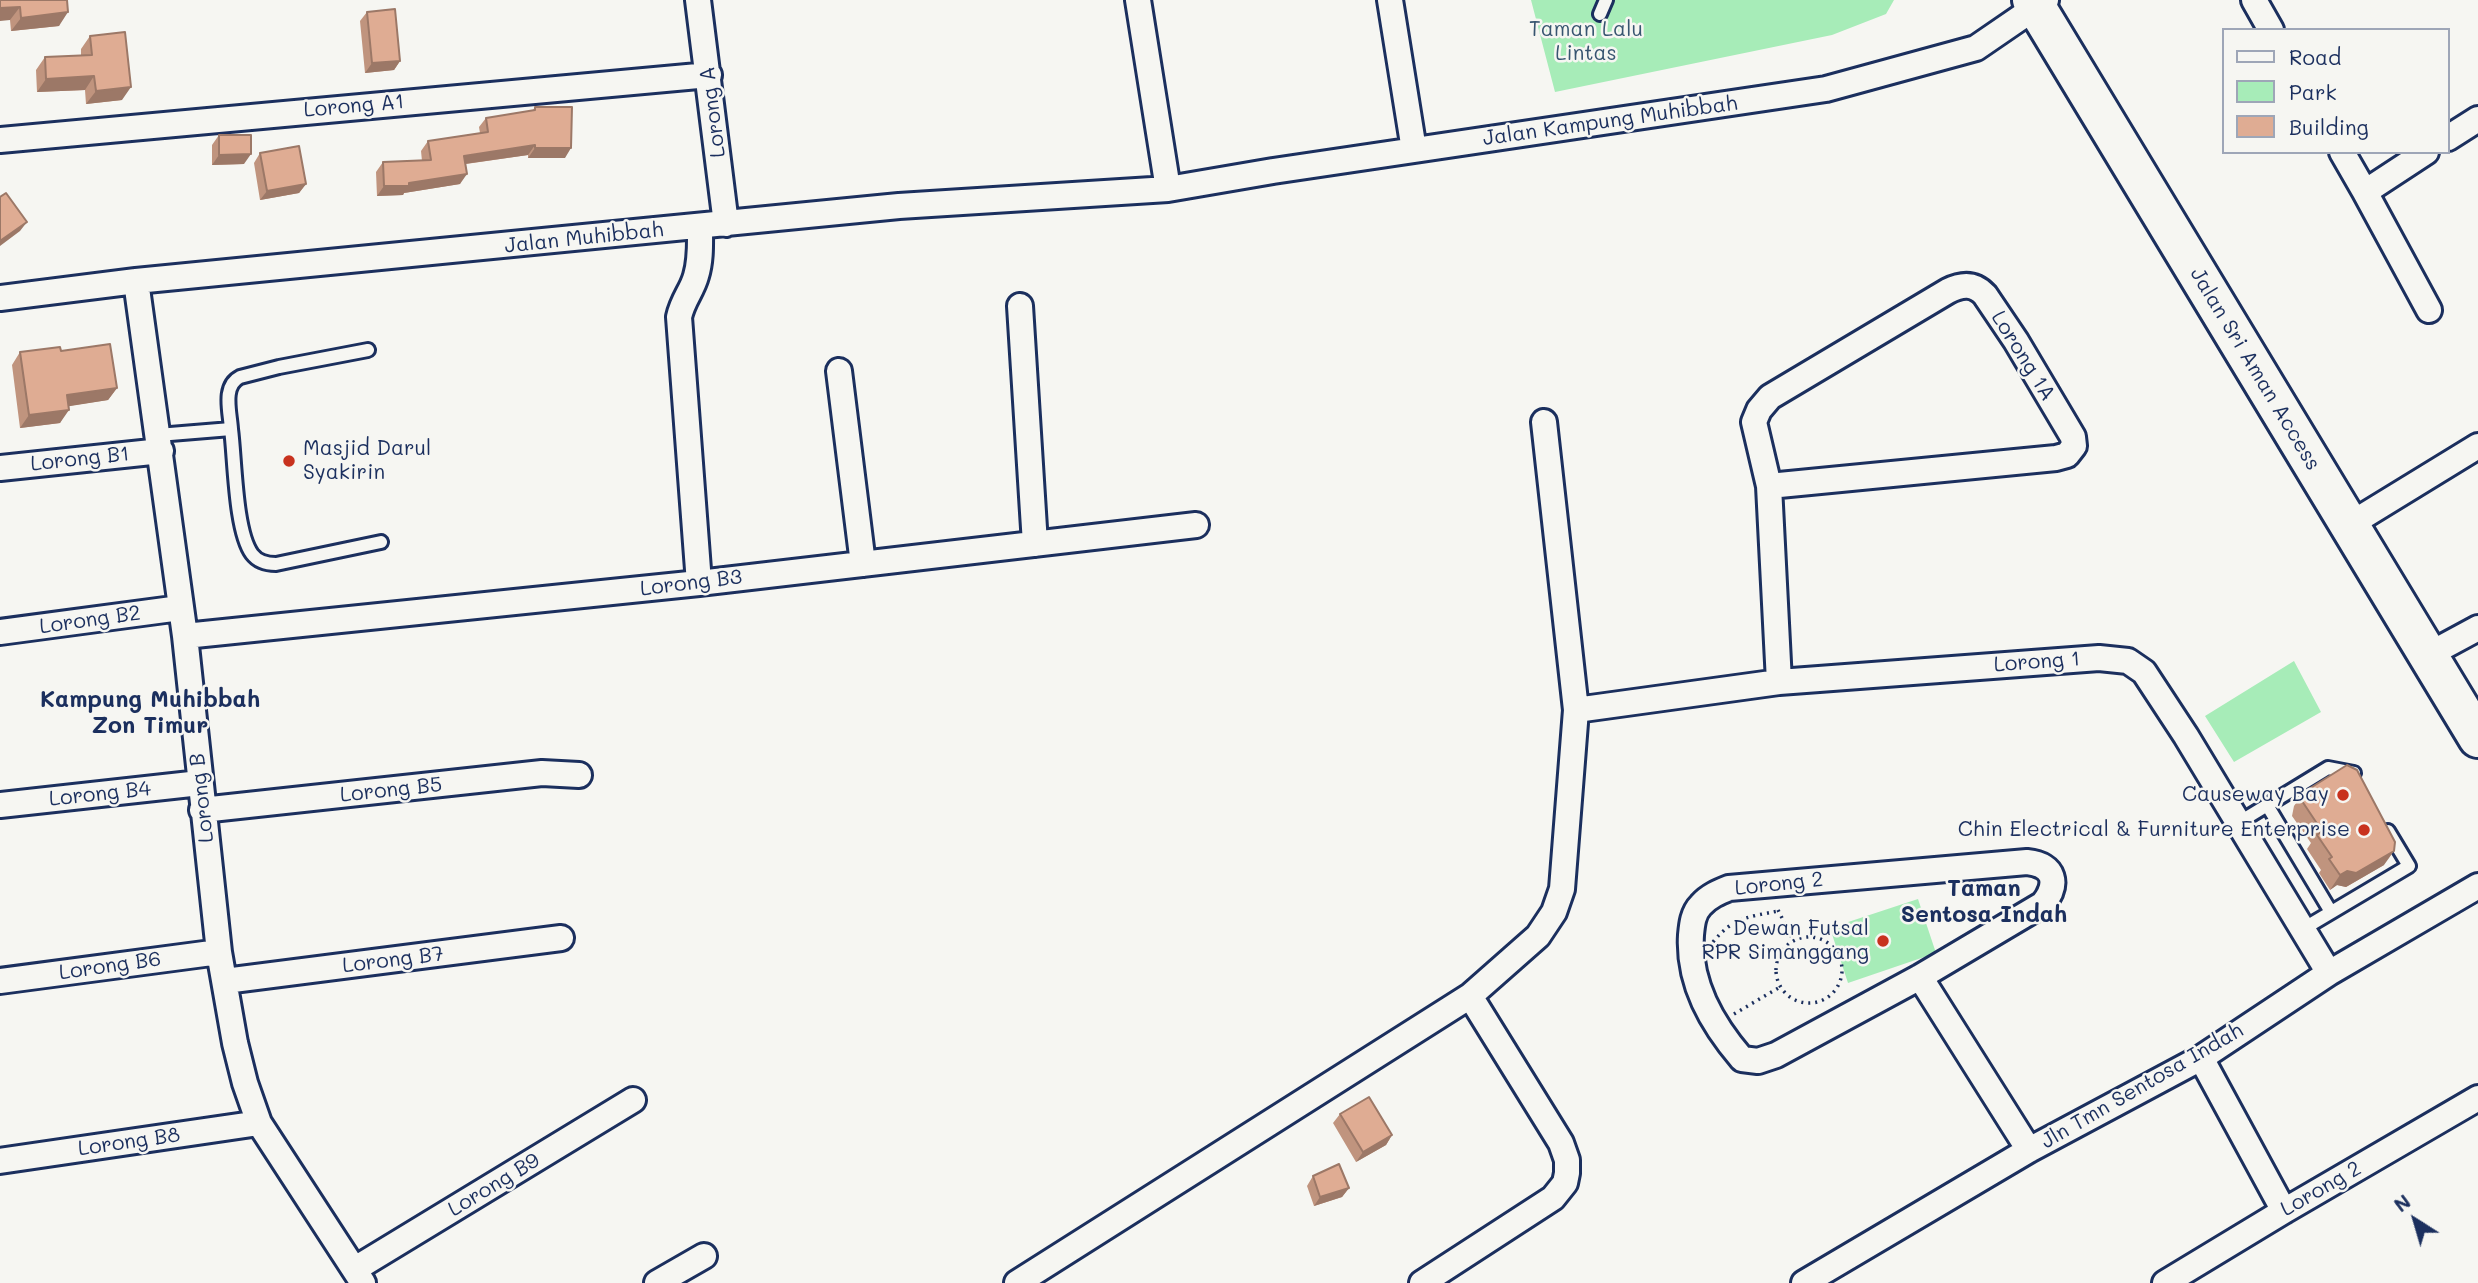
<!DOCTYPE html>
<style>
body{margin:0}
#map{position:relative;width:2478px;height:1283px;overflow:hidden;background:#f6f6f2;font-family:Mali,sans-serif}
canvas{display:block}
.legend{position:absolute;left:2222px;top:28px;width:228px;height:126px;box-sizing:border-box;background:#f6f6f2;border:2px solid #9ea6b7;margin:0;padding:9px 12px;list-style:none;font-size:21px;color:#1b2f5e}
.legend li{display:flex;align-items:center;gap:14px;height:35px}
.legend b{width:35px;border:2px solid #9ea6b7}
.north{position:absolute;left:2380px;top:1185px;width:70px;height:70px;-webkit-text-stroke:5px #f6f6f2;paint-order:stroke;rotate:323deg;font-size:19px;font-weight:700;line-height:28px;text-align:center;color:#1b2f5e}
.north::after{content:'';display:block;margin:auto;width:24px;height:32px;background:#1b2f5e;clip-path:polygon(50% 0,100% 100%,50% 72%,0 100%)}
</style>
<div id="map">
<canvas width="2478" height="1283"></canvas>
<ul class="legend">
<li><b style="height:9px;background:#f6f6f2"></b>Road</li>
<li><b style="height:19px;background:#a7ecb8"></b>Park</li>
<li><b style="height:19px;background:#dfac93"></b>Building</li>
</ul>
<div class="north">N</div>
</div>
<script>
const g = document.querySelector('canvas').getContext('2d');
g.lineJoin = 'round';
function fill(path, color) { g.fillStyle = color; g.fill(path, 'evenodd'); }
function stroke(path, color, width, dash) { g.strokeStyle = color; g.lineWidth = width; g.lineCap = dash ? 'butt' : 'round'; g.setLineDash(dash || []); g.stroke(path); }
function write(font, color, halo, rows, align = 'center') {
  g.font = font + ' Mali,sans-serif'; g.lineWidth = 5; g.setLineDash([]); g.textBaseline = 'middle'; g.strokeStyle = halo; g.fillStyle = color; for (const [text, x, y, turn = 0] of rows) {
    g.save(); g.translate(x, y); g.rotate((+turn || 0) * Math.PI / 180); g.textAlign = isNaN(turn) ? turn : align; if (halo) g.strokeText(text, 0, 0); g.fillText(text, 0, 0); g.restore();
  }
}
fill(new Path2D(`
 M 1531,0 L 1894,0 L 1886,14 L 1832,35 L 1555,92 Z
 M 2294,661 L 2321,712 L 2234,762 L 2205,716 Z
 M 1918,899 L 1936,953 L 1848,983 L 1830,928 Z`), '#a7ecb8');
const service = new Path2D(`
 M 1600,14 L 1606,0
 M 231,429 C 235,459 235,531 252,554 C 258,562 267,564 276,564 L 381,542
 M 158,435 L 231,429 C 230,412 222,386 240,377 L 279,367 L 368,350
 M 2267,805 L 2331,912
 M 2238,823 L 2328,768 L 2354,773
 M 2303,929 L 2409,866 L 2388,831`);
const minor = new Path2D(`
 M 698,0 L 726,224
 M 1138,0 L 1168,189
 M 1390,0 L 1414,150
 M 2254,0 L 2271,30
 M 2448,138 L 2478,119
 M 0,140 L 709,75
 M 2342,152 L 2365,192 L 2429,310
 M 2365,192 L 2426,152
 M 136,281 L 185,636 L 219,952 L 235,1043 L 245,1083 L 259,1123 L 363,1283
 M 0,298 L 136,281 L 899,206 L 1168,189 L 1273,171 L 1826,89 L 1976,48 L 2046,0
 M 1020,306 L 1035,544
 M 839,371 L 863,564
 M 0,468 L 161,451
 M 1769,486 L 2056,458 L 2067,455 L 2074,446 L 2073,437 L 2016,341 L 1985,295 C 1974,283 1962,284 1948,291 L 1770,397 L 1759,410 L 1754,422 L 1769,486 L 1779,682
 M 2349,525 L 2478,446
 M 699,583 L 679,317 C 683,299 692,291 696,276 C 701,260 700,243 700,226
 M 0,632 L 180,608
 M 185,636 L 699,583 L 1196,525
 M 2428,655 L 2478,628
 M 1576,710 L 1779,682 L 2099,658 L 2128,661 L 2144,672 L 2186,736 L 2329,973
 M 0,805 L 200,783
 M 202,810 L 542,773 L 579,775
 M 2027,862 C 2055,865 2059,884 2043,904 L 1920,977 L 1776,1055 L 1758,1061 L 1742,1059 C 1712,1024 1688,983 1691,935 C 1692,924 1693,913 1701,905 C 1709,896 1719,892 1729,888 Z
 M 1920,977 L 2029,1150
 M 0,981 L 219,952
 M 225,981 L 561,938
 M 2201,1058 L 2284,1211
 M 0,1161 L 259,1123
 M 355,1269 L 633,1100
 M 657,1283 L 704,1256
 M 1017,1283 L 1470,996 L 1538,936 L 1554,912 L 1562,889 L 1576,710 L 1544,422
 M 1422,1283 L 1553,1198 L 1565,1183 L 1567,1173 L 1567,1160 L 1561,1143 L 1470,996
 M 1804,1283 L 2029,1150 L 2201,1058 L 2329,973 L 2478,886
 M 2165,1283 L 2284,1211 L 2478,1098`);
const primary = new Path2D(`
 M 2032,0 L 2478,738`);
stroke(service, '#1b2f5e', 18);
stroke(minor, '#1b2f5e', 30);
stroke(primary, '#1b2f5e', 44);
stroke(new Path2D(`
 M 1778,910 L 1793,940
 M1776 970a33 33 0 1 1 66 0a33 33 0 1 1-66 0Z
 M 1713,942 C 1733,917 1749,917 1778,911
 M 1734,1014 L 1780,987`), '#1b2f5e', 3.5, [2, 5]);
stroke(service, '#f6f6f2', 12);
stroke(minor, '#f6f6f2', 24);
stroke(primary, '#f6f6f2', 38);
fill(new Path2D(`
 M 0,0 L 67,0 L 59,26 L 11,31 L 10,20 Z
 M 367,12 L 400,61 L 394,70 L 365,73 L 360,21 Z
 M 90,36 L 122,100 L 86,104 L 85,90 L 37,92 L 36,70 L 45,57 L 81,56 L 81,49 Z
 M 535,107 L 565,158 L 528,158 L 528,155 L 466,164 L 460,184 L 404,193 L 403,195 L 377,196 L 376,172 L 383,162 L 422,161 L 421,151 L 428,141 L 480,133 L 479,127 L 486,118 L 533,110 Z
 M 219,135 L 244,164 L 212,165 L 212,145 Z
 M 260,153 L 306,184 L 299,193 L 260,200 L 254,163 Z
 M 61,351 L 117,388 L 108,400 L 68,406 L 60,423 L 20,428 L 12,365 L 20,352 Z
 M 2304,792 L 2384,865 L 2346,887 L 2337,885 L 2330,890 L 2319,873 L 2321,870 L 2307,849 L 2311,843 L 2292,816 L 2294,806 Z
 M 1340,1114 L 1392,1135 L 1386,1145 L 1356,1162 L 1333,1123 Z
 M 1313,1176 L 1349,1188 L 1342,1197 L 1314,1206 L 1307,1186 Z`), '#c0947e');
fill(new Path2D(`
 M 20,7 L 10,20 L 0,21 L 0,8 Z
 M 68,12 L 59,26 L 11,31 L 21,18 Z
 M 400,61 L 394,70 L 365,73 L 372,63 Z
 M 94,76 L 85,90 L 37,92 L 46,79 Z
 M 131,87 L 122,100 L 86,104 L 96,91 Z
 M 535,145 L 528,155 L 457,165 L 464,156 Z
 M 535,148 L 571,148 L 565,158 L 528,158 Z
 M 251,154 L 244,164 L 212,165 L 219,155 Z
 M 467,174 L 460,184 L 404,193 L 403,195 L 377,196 L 384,186 L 409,183 Z
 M 306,184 L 299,193 L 260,200 L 267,191 Z
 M 27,222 L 20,231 L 0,246 L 0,241 Z
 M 117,388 L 108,400 L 58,408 L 67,395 Z
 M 69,410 L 60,423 L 20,428 L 29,415 Z
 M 2394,851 L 2384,865 L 2346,887 L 2337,885 L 2330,890 L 2340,875 L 2347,871 Z
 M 1392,1135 L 1386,1145 L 1356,1162 L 1363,1152 Z
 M 1349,1188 L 1342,1197 L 1314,1206 L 1320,1197 Z`), '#9c7867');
const building = new Path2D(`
 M 0,0 L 67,0 L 68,12 L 21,18 L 20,7 L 0,8 Z
 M 395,9 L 400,61 L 372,63 L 367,12 Z
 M 125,32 L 131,87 L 96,91 L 94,76 L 46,79 L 45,57 L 92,55 L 90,36 Z
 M 535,107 L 572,107 L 571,148 L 535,148 L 535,145 L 464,156 L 467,174 L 409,183 L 409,186 L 384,186 L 383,162 L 431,160 L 428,141 L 488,132 L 486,118 L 535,110 Z
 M 219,135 L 251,135 L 251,154 L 219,155 Z
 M 299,146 L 306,184 L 267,191 L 260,153 Z
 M 6,193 L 27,222 L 0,241 L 0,197 Z
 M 110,344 L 117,388 L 67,395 L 69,410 L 29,415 L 20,352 L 60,347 L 61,351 Z
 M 2347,765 L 2357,770 L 2395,842 L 2394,851 L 2356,873 L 2347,871 L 2340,875 L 2329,859 L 2332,857 L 2317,835 L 2322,831 L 2302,801 L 2304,792 Z
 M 1369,1097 L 1392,1135 L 1363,1152 L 1340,1114 Z
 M 1339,1164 L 1349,1188 L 1320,1197 L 1313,1176 Z`);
fill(building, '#dfac93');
stroke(building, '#9c7867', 2);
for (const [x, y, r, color] of [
 [289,461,7,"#c8321e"],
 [2343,795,7,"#c8321e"],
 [2364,830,7,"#c8321e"],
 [1883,941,7,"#c8321e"]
]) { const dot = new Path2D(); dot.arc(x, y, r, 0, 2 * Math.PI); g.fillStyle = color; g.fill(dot); stroke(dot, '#f6f6f2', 2.5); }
write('21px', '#375570', '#f6f6f2', [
 ["Taman Lalu",1586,30],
 ["Lintas",1586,54]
]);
write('21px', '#1b2f5e', '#f6f6f2', [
 ["Lorong A1",354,106,-5],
 ["Lorong A",713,112,-97],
 ["Jalan Kampung Muhibbah",1610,121,-8],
 ["Jalan Muhibbah",584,238,-6],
 ["Lorong 1A",2023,356,58],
 ["Jalan Sri Aman Access",2255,369,59],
 ["Lorong B1",80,459,-6],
 ["Lorong B3",691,583,-7],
 ["Lorong B2",90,620,-8],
 ["Lorong 1",2037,662,-4],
 ["Lorong B5",391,790,-6],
 ["Lorong B4",100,794,-6],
 ["Lorong B",202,798,-96],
 ["Lorong 2",1779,884,-6],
 ["Lorong B7",393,960,-7],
 ["Lorong B6",110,966,-8],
 ["Jln Tmn Sentosa Indah",2142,1086,-30],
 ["Lorong B8",129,1142,-8],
 ["Lorong B9",494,1185,-31],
 ["Lorong 2",2321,1189,-30]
]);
write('21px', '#1b2f5e', '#f6f6f2', [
 ["Masjid Darul",303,449,"left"],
 ["Syakirin",303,473,"left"],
 ["Causeway Bay",2329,795],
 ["Chin Electrical & Furniture Enterprise",2350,830],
 ["Dewan Futsal",1869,929],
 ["RPR Simanggang",1869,953]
], 'right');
write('bold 23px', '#1b2f5e', '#f6f6f2', [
 ["Kampung Muhibbah",150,700],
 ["Zon Timur",150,726],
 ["Taman",1984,889],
 ["Sentosa Indah",1984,915]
]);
</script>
